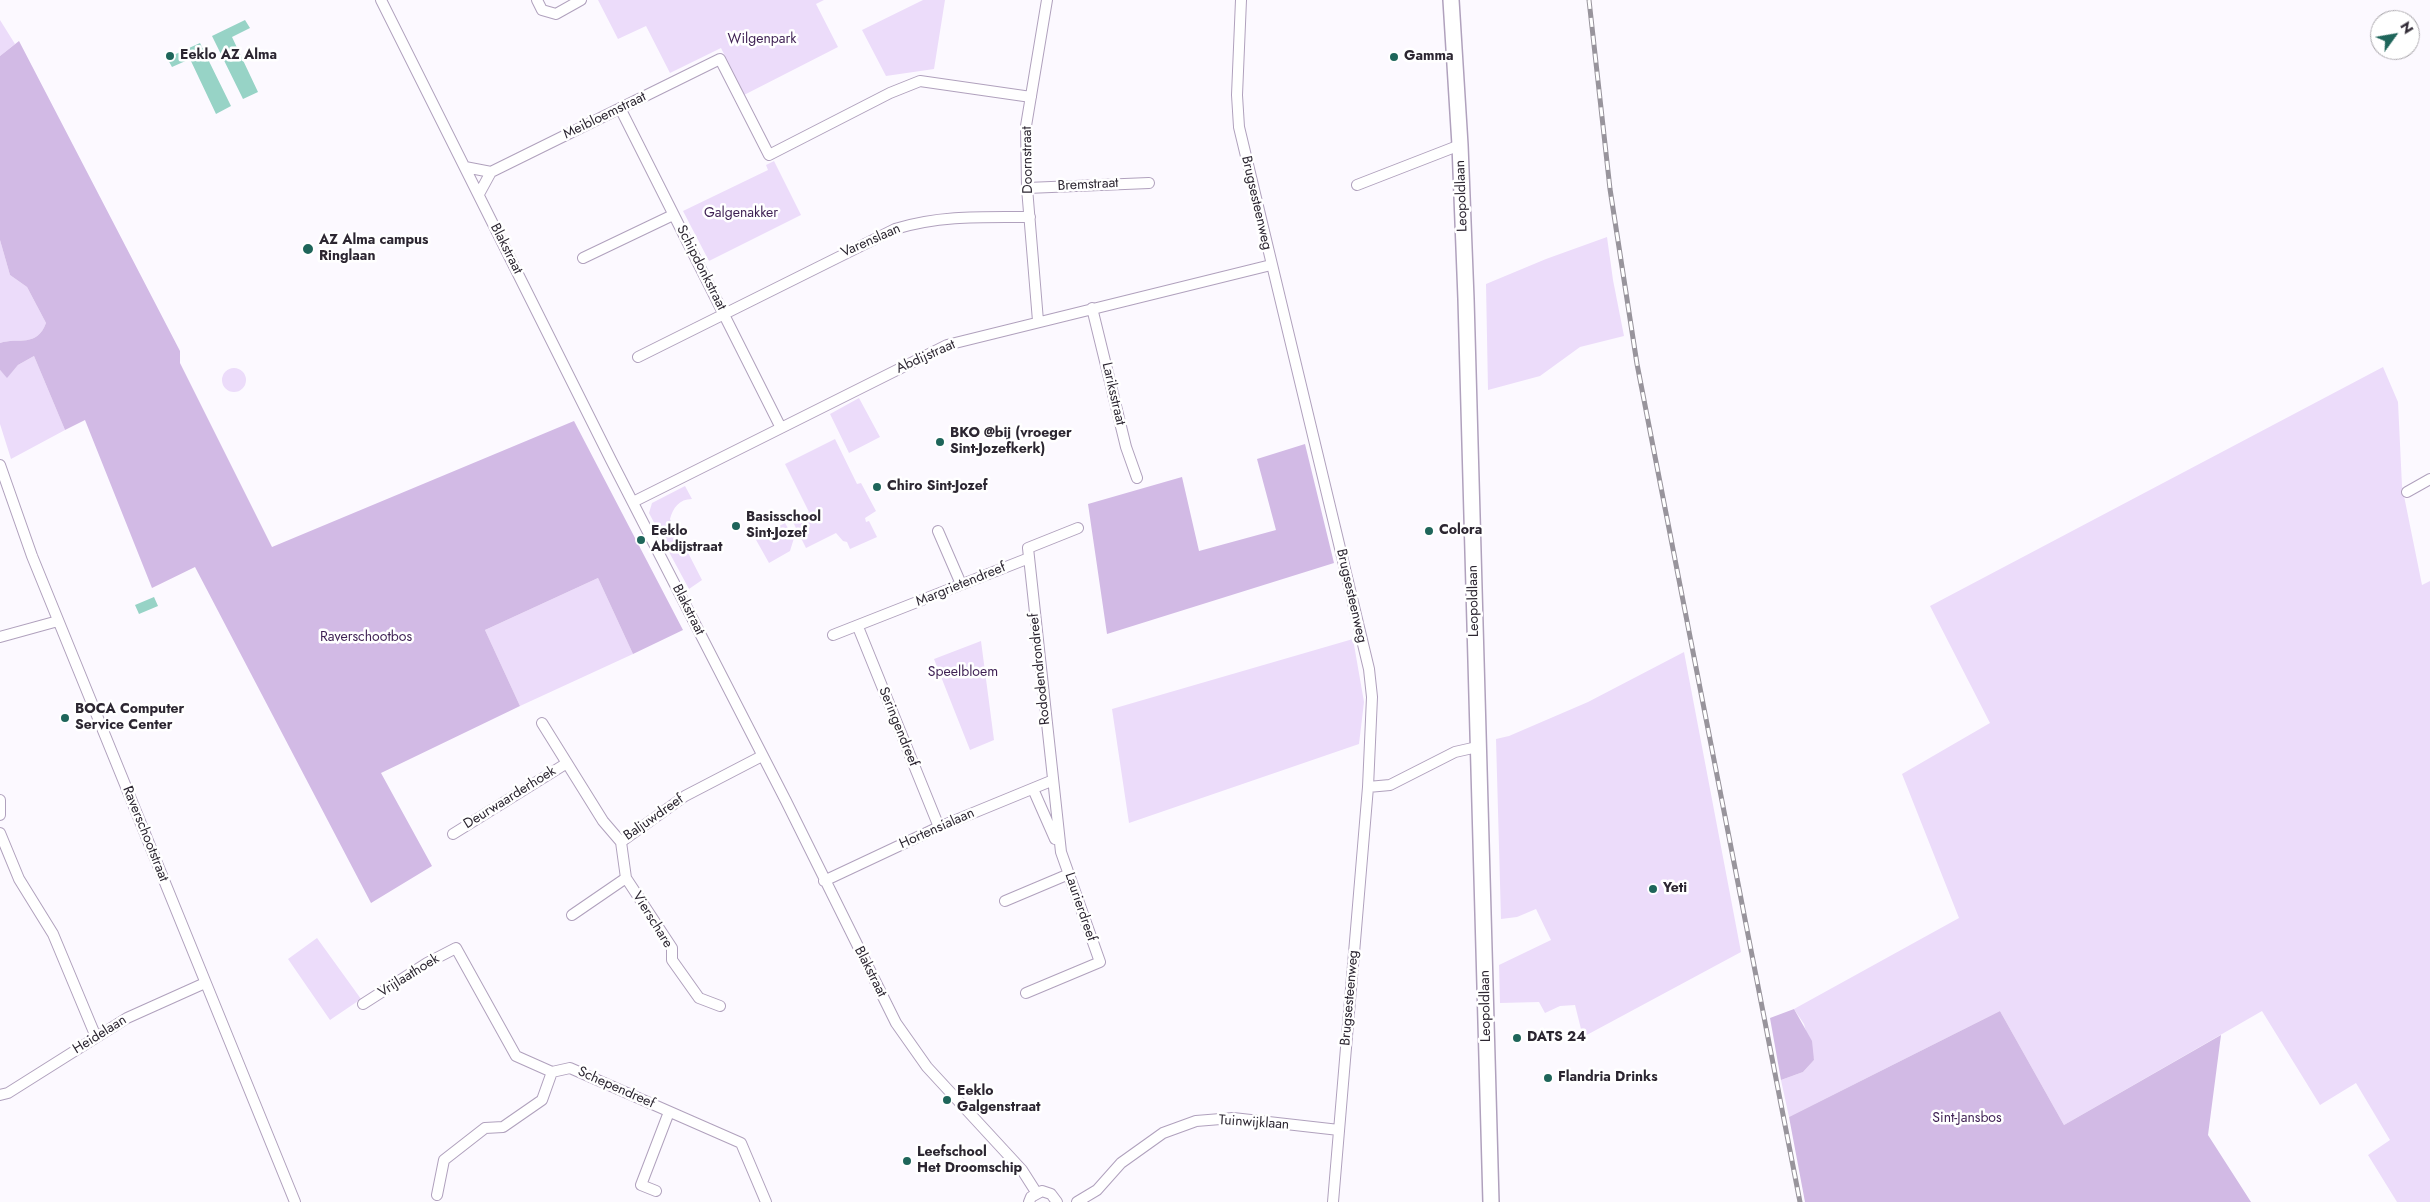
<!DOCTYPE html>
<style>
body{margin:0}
#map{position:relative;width:2430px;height:1202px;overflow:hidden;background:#fcf9ff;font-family:Jost,sans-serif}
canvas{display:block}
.north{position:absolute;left:2370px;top:10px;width:50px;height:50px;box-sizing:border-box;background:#fff;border:1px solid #aba8ad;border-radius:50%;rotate:58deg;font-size:14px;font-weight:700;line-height:20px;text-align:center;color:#2c2631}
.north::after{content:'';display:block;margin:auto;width:18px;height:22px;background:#1e655a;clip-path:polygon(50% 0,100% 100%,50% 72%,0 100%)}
</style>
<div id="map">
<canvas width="2430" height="1202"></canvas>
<div class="north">N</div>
</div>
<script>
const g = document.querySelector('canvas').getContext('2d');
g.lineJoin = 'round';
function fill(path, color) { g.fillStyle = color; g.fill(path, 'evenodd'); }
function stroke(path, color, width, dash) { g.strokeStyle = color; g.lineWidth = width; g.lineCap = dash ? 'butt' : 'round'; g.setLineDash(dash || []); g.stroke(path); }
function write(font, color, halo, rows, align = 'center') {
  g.font = font + ' Jost,sans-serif'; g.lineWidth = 5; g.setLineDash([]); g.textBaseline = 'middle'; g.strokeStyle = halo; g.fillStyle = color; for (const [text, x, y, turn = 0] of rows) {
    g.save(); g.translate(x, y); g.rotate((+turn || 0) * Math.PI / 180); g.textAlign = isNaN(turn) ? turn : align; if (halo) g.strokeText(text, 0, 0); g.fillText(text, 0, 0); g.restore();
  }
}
fill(new Path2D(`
 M 598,0 L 824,0 L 816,4 L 838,47 L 744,95 L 721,48 L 670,73 L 646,26 L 618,39 Z
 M 923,0 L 945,0 L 934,69 L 886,76 L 862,30 Z
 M 0,20 L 15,44 L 0,56 Z
 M 774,161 L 801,215 L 709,261 L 683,211 L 768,170 L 766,165 Z
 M 1607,237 L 1613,280 L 1624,336 L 1580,347 L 1540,376 L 1488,390 L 1486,284 L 1546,259 Z
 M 0,240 L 10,275 L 27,287 L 46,323 C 37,348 18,337 0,343 Z
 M 34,356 L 65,430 L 11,459 L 0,424 L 0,370 L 7,377 L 18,365 Z
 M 2383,367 L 2398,402 L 2402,486 L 2422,585 L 2430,581 L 2430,1202 L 2397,1202 L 2368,1155 L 2390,1140 L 2356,1083 L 2320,1105 L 2262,1011 L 2064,1125 L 2000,1011 L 1789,1117 L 1781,1080 L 1803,1072 L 1814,1060 L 1804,1024 L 1794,1009 L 1959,918 L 1902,774 L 1990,723 L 1930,606 Z
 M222 380a12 12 0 1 1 24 0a12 12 0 1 1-24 0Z
 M 859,398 L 880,437 L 849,453 L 830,414 Z
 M 835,439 L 857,484 L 861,483 L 876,511 L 865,518 L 866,522 L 869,521 L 877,537 L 850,549 L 847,542 L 843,541 L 836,533 L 806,548 L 792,520 L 809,512 L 785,464 Z
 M 685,486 L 692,499 C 679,499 673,508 670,519 L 678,540 L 667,547 L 649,513 L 652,503 Z
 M 785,523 L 794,538 L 790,551 L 769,563 L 755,538 Z
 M 684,545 L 702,580 L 689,589 L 669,552 Z
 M 598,578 L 633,654 L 520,706 L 485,630 Z
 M 1353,639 L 1364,702 L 1359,744 L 1129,823 L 1112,709 Z
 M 981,641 L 994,740 L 970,750 L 934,659 Z
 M 1684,652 L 1741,952 L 1583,1037 L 1575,1005 L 1560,1006 L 1545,1013 L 1539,1002 L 1500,1003 L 1499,965 L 1551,940 L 1536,909 L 1517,917 L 1501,919 L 1496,739 L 1509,736 L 1588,702 Z
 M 317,938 L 361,999 L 330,1020 L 288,959 Z`), '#ecdcfa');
fill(new Path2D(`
 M 19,41 L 180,351 L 180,363 L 272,547 L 574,421 L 683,630 L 633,654 L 598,578 L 485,630 L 520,706 L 381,773 L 432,866 L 371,903 L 195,567 L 152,588 L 85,420 L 65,430 L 34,356 L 18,365 L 7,378 L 0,370 L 0,343 C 18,337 37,348 46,323 L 27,287 L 10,275 L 0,240 L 0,56 Z
 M 1305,444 L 1334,563 L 1107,634 L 1088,504 L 1182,477 L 1199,551 L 1276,530 L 1257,459 Z
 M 1794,1009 L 1812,1041 L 1814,1060 L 1803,1072 L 1781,1080 L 1770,1018 Z
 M 2000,1011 L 2064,1125 L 2221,1035 L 2208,1135 L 2251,1202 L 1805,1202 L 1789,1117 Z`), '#d2bae5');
fill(new Path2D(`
 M 245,20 L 250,28 L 232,37 L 258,92 L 243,99 L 212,36 Z
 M 200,43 L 231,106 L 216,114 L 190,59 L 172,67 L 167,58 Z
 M 154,597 L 158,606 L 139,614 L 135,605 Z`), '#97d3c6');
const minor = new Path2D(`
 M 381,0 L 611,460 L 786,801 L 896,1023 L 927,1067 L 1022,1170 L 1036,1192
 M 537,0 L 542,10 L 556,14 L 581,0
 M 1241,0 L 1237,95 L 1239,127 L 1369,669 L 1372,697 L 1368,787 L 1333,1202
 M 620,108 L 781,428
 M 465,167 L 491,172 L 720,59 L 769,155 L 890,93 L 920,81 L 1031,97
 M 1357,185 L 1460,145
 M 1027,188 L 1149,183
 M 479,194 L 491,172
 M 583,258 L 673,215
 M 1092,308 L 1126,447 L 1137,478
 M 1038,321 L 1027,188 L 1026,126 L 1047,0
 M 638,357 L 895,229 C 940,215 984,217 1030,217
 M 0,465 L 32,556 L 295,1202
 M 2407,492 L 2430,479
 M 633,502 L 947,345 L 1271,265
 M 938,531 L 961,584
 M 858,627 L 939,827
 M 833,635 L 1029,558
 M 0,637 L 58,621
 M 542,723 L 603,821 L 621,842 L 685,796 L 762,756
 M 1368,787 L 1390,785 L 1455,752 L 1477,747
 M 1033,789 L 1055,839
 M 0,800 L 0,815
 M 0,833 L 19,879 L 53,934 L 96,1037
 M 453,834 L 567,763
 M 621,842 L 626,878 L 672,948 L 672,960 L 699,998 L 720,1006
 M 824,881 L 939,827 L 1051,781
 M 1005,901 L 1069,874
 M 572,915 L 626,878
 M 1026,993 L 1100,962 L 1061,852 L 1028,548 L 1078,528
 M 363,1004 L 427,963 L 456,948 L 516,1056 L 552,1072 L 570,1068 L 741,1143 L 766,1202
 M 0,1095 L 8,1093 L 127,1018 L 205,983
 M 656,1191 L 641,1185 L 669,1112
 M 437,1195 L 444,1160 L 485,1128 L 503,1127 L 542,1100 L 552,1072
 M 1029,1202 L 1031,1197 L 1042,1191 L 1051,1194 L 1057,1202
 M 1077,1202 L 1097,1190 L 1121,1163 L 1163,1133 L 1196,1121 L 1233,1118 L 1339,1130`);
const primary = new Path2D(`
 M 1451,0 L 1460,145 L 1466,299 L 1491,1202`);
stroke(minor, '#b0a1bd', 12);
stroke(primary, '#b0a1bd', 18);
stroke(minor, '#fff', 10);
stroke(primary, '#fff', 15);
const rail = new Path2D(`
 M 1589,0 L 1610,189 L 1637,364 L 1800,1202`);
stroke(rail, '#98949c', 5);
stroke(rail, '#fff', 3, [9]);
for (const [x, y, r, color] of [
 [170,56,5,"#1e655a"],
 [1394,57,5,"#1e655a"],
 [308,249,6,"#1e655a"],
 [940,442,5,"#1e655a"],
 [877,487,5,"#1e655a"],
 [736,526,5,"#1e655a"],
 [1429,531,5,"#1e655a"],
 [641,540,5,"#1e655a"],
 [65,718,5,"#1e655a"],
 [1653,889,5,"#1e655a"],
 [1517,1038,5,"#1e655a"],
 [1548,1078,5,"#1e655a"],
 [947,1100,5,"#1e655a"],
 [907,1161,5,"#1e655a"]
]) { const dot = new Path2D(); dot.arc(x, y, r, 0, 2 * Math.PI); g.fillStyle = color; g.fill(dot); stroke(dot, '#fff', 2); }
write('14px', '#3d1f52', '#fff', [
 ["Wilgenpark",762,40],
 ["Galgenakker",741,214],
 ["Raverschootbos",366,638],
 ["Speelbloem",963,673],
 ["Sint-Jansbos",1967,1119]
]);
write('bold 14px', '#2c2631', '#fff', [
 ["Eeklo AZ Alma",180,56],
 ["Gamma",1404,57],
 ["AZ Alma campus",319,241],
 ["Ringlaan",319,257],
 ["BKO @bij (vroeger",950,434],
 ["Sint-Jozefkerk)",950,450],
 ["Chiro Sint-Jozef",887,487],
 ["Basisschool",746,518],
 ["Sint-Jozef",746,534],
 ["Colora",1439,531],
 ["Eeklo",651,532],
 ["Abdijstraat",651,548],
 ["BOCA Computer",75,710],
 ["Service Center",75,726],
 ["Yeti",1663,889],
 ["DATS 24",1527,1038],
 ["Flandria Drinks",1558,1078],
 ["Eeklo",957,1092],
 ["Galgenstraat",957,1108],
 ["Leefschool",917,1153],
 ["Het Droomschip",917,1169]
], 'left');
write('14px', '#2c2631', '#fff', [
 ["Meibloemstraat",605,116,-26],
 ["Doornstraat",1028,160,-91],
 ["Bremstraat",1088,185,-3],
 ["Leopoldlaan",1462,196,-92],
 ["Brugsesteenweg",1256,203,77],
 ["Varenslaan",871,241,-24],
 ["Blakstraat",506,249,63],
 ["Schipdonkstraat",701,268,63],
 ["Abdijstraat",926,357,-24],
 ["Lariksstraat",1113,394,77],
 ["Margrietendreef",961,585,-22],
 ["Brugsesteenweg",1351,596,77],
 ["Leopoldlaan",1474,601,-91],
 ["Blakstraat",688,610,63],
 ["Rododendrondreef",1040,669,-96],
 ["Seringendreef",898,727,68],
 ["Deurwaarderhoek",510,798,-32],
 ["Baljuwdreef",654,818,-35],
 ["Hortensialaan",937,829,-24],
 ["Raverschootstraat",145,834,68],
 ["Laurierdreef",1080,907,71],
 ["Vierschare",652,920,58],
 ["Blakstraat",870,972,63],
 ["Vrijlaathoek",409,976,-32],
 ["Brugsesteenweg",1350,998,-85],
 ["Leopoldlaan",1486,1006,-91],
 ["Heidelaan",100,1035,-32],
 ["Schependreef",616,1088,24],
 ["Tuinwijklaan",1254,1123,4]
]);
</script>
